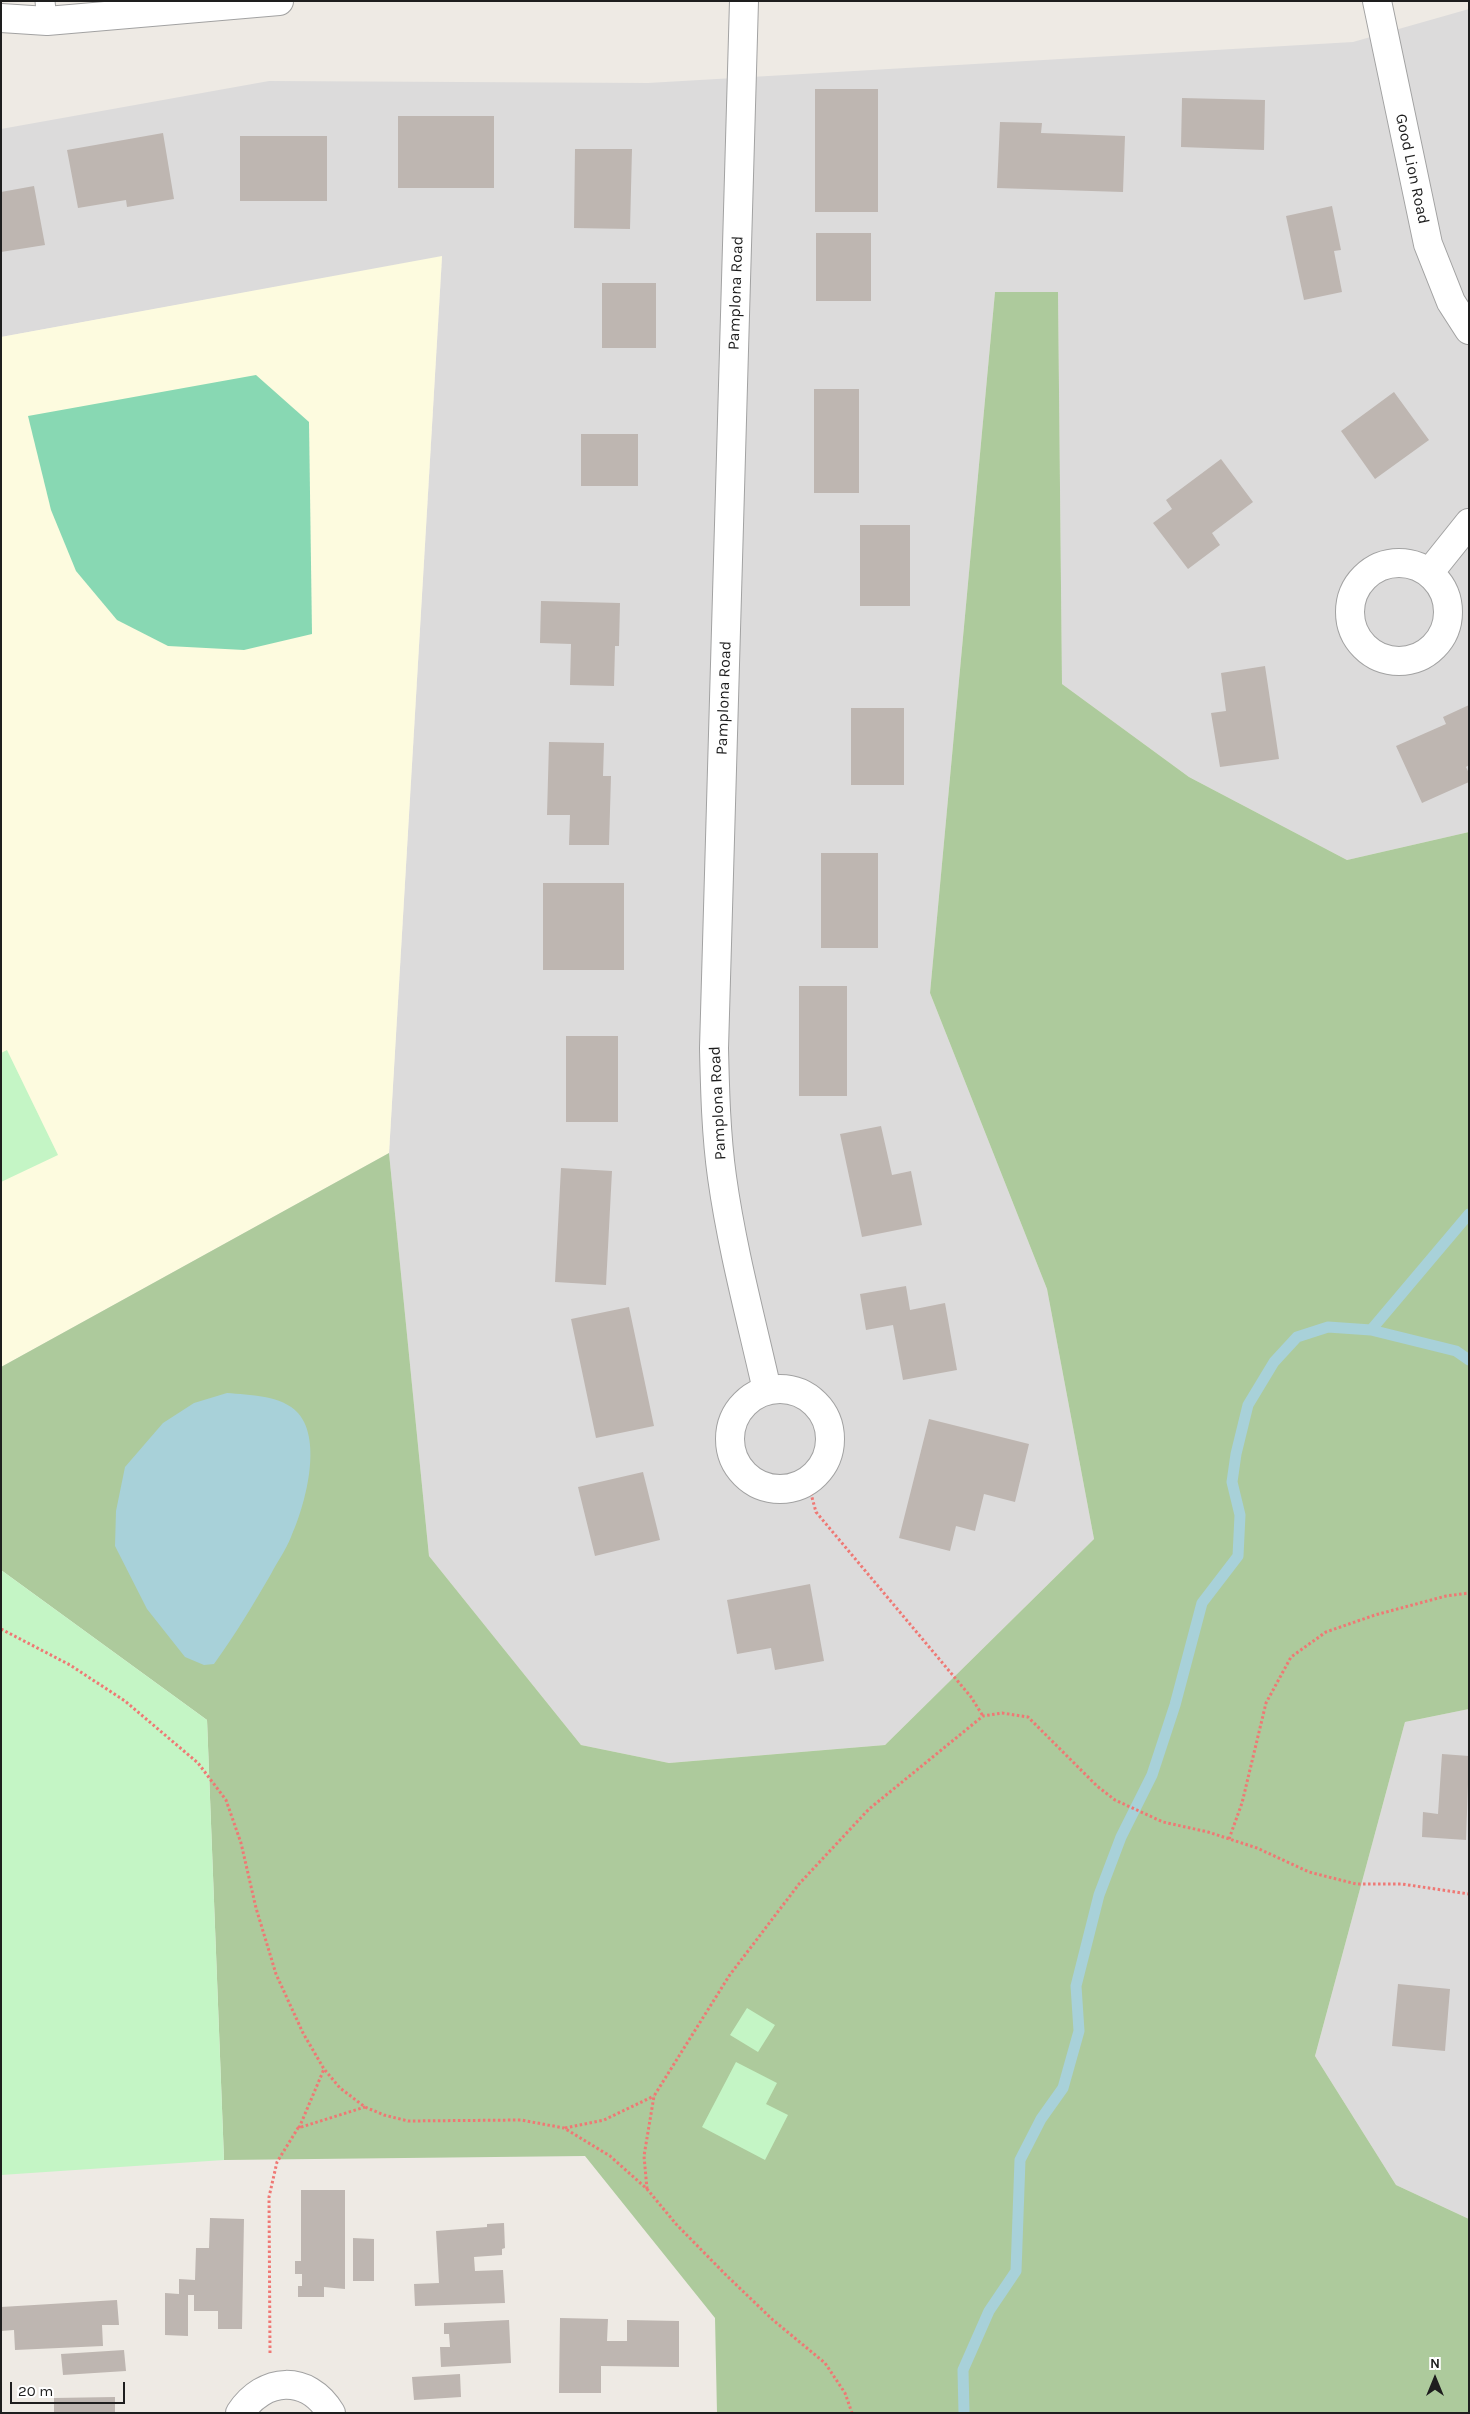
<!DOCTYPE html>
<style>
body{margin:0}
#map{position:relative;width:1470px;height:2414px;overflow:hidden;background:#eeeae4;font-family:Karla,sans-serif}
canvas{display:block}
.frame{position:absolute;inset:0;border:2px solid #1e1e1e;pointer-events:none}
.north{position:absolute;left:1410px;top:2354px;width:50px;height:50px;-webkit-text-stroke:4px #fff;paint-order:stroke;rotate:0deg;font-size:14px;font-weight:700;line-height:20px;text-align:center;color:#1e1e1e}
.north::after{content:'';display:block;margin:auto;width:18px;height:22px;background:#1e1e1e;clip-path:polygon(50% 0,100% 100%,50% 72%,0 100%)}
.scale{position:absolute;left:10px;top:2382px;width:115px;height:22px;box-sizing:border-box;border:2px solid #1e1e1e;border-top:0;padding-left:6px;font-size:15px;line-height:18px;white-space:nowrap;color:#1e1e1e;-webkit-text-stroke:4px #fff;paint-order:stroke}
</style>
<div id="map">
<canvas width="1470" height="2414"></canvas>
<div class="frame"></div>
<div class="north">N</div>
<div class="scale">20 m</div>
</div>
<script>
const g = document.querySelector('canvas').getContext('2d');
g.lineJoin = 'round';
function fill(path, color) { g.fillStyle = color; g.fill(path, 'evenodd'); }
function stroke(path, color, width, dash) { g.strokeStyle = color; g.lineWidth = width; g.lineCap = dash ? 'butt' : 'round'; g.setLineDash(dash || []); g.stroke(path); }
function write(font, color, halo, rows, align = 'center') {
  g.font = font + ' Karla,sans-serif'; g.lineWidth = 4; g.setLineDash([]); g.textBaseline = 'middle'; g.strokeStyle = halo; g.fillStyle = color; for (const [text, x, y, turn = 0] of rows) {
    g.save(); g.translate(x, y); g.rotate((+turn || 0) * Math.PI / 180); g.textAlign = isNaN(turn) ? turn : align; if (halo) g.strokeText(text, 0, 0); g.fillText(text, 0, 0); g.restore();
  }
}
fill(new Path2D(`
 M 1469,9 L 1469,832 L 1347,860 L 1189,777 L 1062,684 L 1058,293 L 995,292 L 930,993 L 1047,1289 L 1094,1539 L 885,1745 L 669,1763 L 581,1745 L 429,1556 L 389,1153 L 442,257 L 1,337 L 1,129 L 269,81 L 648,83 L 1353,42 Z
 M 1469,1709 L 1469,2219 L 1396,2185 L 1315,2056 L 1405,1722 Z`), '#dcdbdb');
fill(new Path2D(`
 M 442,256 L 389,1153 L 1,1367 L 1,337 Z`), '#fdfbdf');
fill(new Path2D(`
 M 995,292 L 1058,292 L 1062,684 L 1189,777 L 1347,860 L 1469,832 L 1469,1709 L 1405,1722 L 1315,2056 L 1396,2185 L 1469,2219 L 1469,2413 L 717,2413 L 715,2318 L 585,2156 L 224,2160 L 207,1720 L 1,1570 L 1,1367 L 389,1153 L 429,1556 L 581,1745 L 669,1763 L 885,1745 L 1094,1539 L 1047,1289 L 930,993 Z`), '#adca9c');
fill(new Path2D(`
 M 7,1050 L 58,1155 L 1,1182 L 1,1053 Z
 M 1,1570 L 207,1720 L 224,2160 L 1,2175 Z
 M 747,2008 L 775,2025 L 758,2052 L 730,2035 Z
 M 736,2062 L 777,2083 L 766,2104 L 788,2115 L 765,2160 L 702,2127 Z`), '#c4f5c5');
fill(new Path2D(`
 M 256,375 L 309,422 L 312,634 L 244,650 L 168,646 L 117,620 L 76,571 L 51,510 L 28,416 Z`), '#88d8b3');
fill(new Path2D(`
 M 227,1393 C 249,1395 282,1395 298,1413 C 323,1441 305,1506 291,1537 C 286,1550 277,1562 271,1574 C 253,1605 235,1635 214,1664 L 204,1665 L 185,1657 L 147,1609 L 115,1546 L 116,1511 L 125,1467 L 163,1423 L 194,1403 Z`), '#a8d1d9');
stroke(new Path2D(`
 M 1371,1330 L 1469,1214
 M 964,2413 L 963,2370 L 989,2311 L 1016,2271 L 1020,2160 L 1041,2119 L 1063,2088 L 1079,2031 L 1076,1986 L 1099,1895 L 1121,1837 L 1152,1775 L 1175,1705 L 1202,1603 L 1238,1556 L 1240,1515 L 1232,1482 L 1236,1454 L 1248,1405 L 1274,1362 L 1297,1337 L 1328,1327 L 1371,1330 L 1456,1351 L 1469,1360`), '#a8d1d9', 11);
fill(new Path2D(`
 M 815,89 L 878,89 L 878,212 L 815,212 Z
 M 1182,98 L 1265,100 L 1264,150 L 1181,147 Z
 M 398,116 L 494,116 L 494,188 L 398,188 Z
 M 1000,122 L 1042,123 L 1041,133 L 1125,136 L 1123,192 L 997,188 Z
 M 163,133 L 174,199 L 127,207 L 126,200 L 78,208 L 67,150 Z
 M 240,136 L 327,136 L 327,201 L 240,201 Z
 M 575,149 L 632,149 L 630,229 L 574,228 Z
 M 34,186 L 45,245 L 1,252 L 1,192 Z
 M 1332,206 L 1341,250 L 1334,251 L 1342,292 L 1304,300 L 1286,216 Z
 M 816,233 L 871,233 L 871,301 L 816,301 Z
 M 602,283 L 656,283 L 656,348 L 602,348 Z
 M 814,389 L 859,389 L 859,493 L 814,493 Z
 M 1394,392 L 1429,440 L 1375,479 L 1341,431 Z
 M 581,434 L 638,434 L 638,486 L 581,486 Z
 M 1221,459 L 1253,502 L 1212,533 L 1220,545 L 1188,569 L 1153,523 L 1172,509 L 1166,500 Z
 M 860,525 L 910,525 L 910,606 L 860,606 Z
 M 541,601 L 620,603 L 619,646 L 615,646 L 614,686 L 570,685 L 571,644 L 540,643 Z
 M 1265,666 L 1279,759 L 1220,767 L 1211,713 L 1226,711 L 1221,673 Z
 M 1469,705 L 1469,765 L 1466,767 L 1469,773 L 1469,782 L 1422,803 L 1396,746 L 1446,724 L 1443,717 Z
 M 851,708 L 904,708 L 904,785 L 851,785 Z
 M 549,742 L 604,743 L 603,776 L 611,776 L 609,845 L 569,845 L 570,815 L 547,815 Z
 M 821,853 L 878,853 L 878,948 L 821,948 Z
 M 543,883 L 624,883 L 624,970 L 543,970 Z
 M 799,986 L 847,986 L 847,1096 L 799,1096 Z
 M 566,1036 L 618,1036 L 618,1122 L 566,1122 Z
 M 881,1126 L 892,1175 L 911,1171 L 922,1225 L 862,1237 L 840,1134 Z
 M 561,1168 L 612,1171 L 606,1285 L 555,1282 Z
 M 906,1286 L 910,1310 L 945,1303 L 957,1370 L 903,1380 L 893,1325 L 866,1330 L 860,1294 Z
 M 629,1307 L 654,1426 L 596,1438 L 571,1319 Z
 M 929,1419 L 1029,1444 L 1015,1502 L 984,1494 L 975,1531 L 956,1526 L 950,1551 L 899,1538 Z
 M 643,1472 L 660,1540 L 595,1556 L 578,1487 Z
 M 810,1584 L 824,1661 L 775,1670 L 771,1648 L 737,1654 L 727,1600 Z
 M 1442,1754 L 1469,1756 L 1466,1840 L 1422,1837 L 1423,1812 L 1438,1814 Z
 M 1398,1984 L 1450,1989 L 1445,2051 L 1392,2046 Z
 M 301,2190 L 345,2190 L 345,2289 L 324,2287 L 324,2297 L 298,2297 L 298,2286 L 302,2286 L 302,2274 L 295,2274 L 295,2261 L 301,2261 Z
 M 210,2218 L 244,2219 L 242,2329 L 218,2329 L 218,2311 L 194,2311 L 194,2295 L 188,2295 L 188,2336 L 165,2335 L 165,2293 L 179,2294 L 179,2279 L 195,2280 L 196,2248 L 209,2248 Z
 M 504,2223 L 505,2248 L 502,2249 L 502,2255 L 474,2257 L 475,2271 L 503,2270 L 505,2303 L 415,2306 L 414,2284 L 439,2283 L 436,2231 L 487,2227 L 487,2224 Z
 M 353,2238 L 374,2239 L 374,2281 L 353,2281 Z
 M 117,2300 L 119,2325 L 102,2325 L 103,2346 L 15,2350 L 14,2330 L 1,2331 L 1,2307 Z
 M 560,2318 L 608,2319 L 607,2341 L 627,2341 L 627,2320 L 679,2321 L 679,2367 L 601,2366 L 601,2393 L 559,2393 Z
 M 509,2320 L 511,2363 L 441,2367 L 440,2347 L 450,2347 L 449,2334 L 444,2334 L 444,2323 Z
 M 124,2350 L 126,2371 L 63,2375 L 61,2354 Z
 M 460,2374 L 461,2397 L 414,2400 L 412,2377 Z
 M 115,2397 L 115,2413 L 54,2413 L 54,2398 Z`), '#beb6b1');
const service = new Path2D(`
 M 45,1 L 47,21`);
const minor = new Path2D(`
 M 744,1 L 714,1048 C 715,1091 716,1134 722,1177 C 732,1249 751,1319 767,1390
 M 1377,1 L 1428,244 L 1451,302 L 1469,330
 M1350 612a49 49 0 1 1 98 0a49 49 0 1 1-98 0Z
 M 1429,573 L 1469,523
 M730 1439a50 50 0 1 1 100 0a50 50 0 1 1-100 0Z
 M 240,2413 C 264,2377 307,2374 331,2413`);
const tertiary = new Path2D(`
 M 1,18 L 47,21 L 279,1`);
stroke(service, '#a2a2a2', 21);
stroke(minor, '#a2a2a2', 30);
stroke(tertiary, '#a2a2a2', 30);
stroke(new Path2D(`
 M 808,1483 L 816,1512 L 971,1697 L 983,1716
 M 1,1629 L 70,1665 L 125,1701 L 198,1763 L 226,1800 L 241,1843 L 256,1908 L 276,1974 L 303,2033 L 324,2069 L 340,2088 L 365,2107 L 384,2115 L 408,2121 L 521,2120 L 564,2128 L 610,2156 L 647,2189 L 676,2224 L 726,2275 L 773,2320 L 825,2363 L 845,2393 L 852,2413
 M 1229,1839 L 1242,1803 L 1266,1703 L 1291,1657 L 1326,1632 L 1375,1615 L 1446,1596 L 1469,1593
 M 299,2128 L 324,2069
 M 565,2128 L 604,2120 L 654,2096
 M 647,2189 L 644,2156 L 654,2096 L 729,1976 L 799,1884 L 869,1809 L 983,1716 L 1002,1713 L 1028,1717 L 1097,1786 L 1115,1800 L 1163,1822 L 1208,1832 L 1257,1848 L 1309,1872 L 1356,1884 L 1402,1884 L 1469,1894
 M 270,2353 L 269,2197 L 277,2162 L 298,2128 L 365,2107`), '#ef7874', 3, [2.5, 2.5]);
stroke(service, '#fff', 19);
stroke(minor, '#fff', 28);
stroke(tertiary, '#fff', 28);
write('16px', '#1e1e1e', '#fff', [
 ["Good Lion Road",1412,169,78],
 ["Pamplona Road",736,293,-88],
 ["Pamplona Road",724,698,-88],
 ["Pamplona Road",718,1103,-93]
]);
</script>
